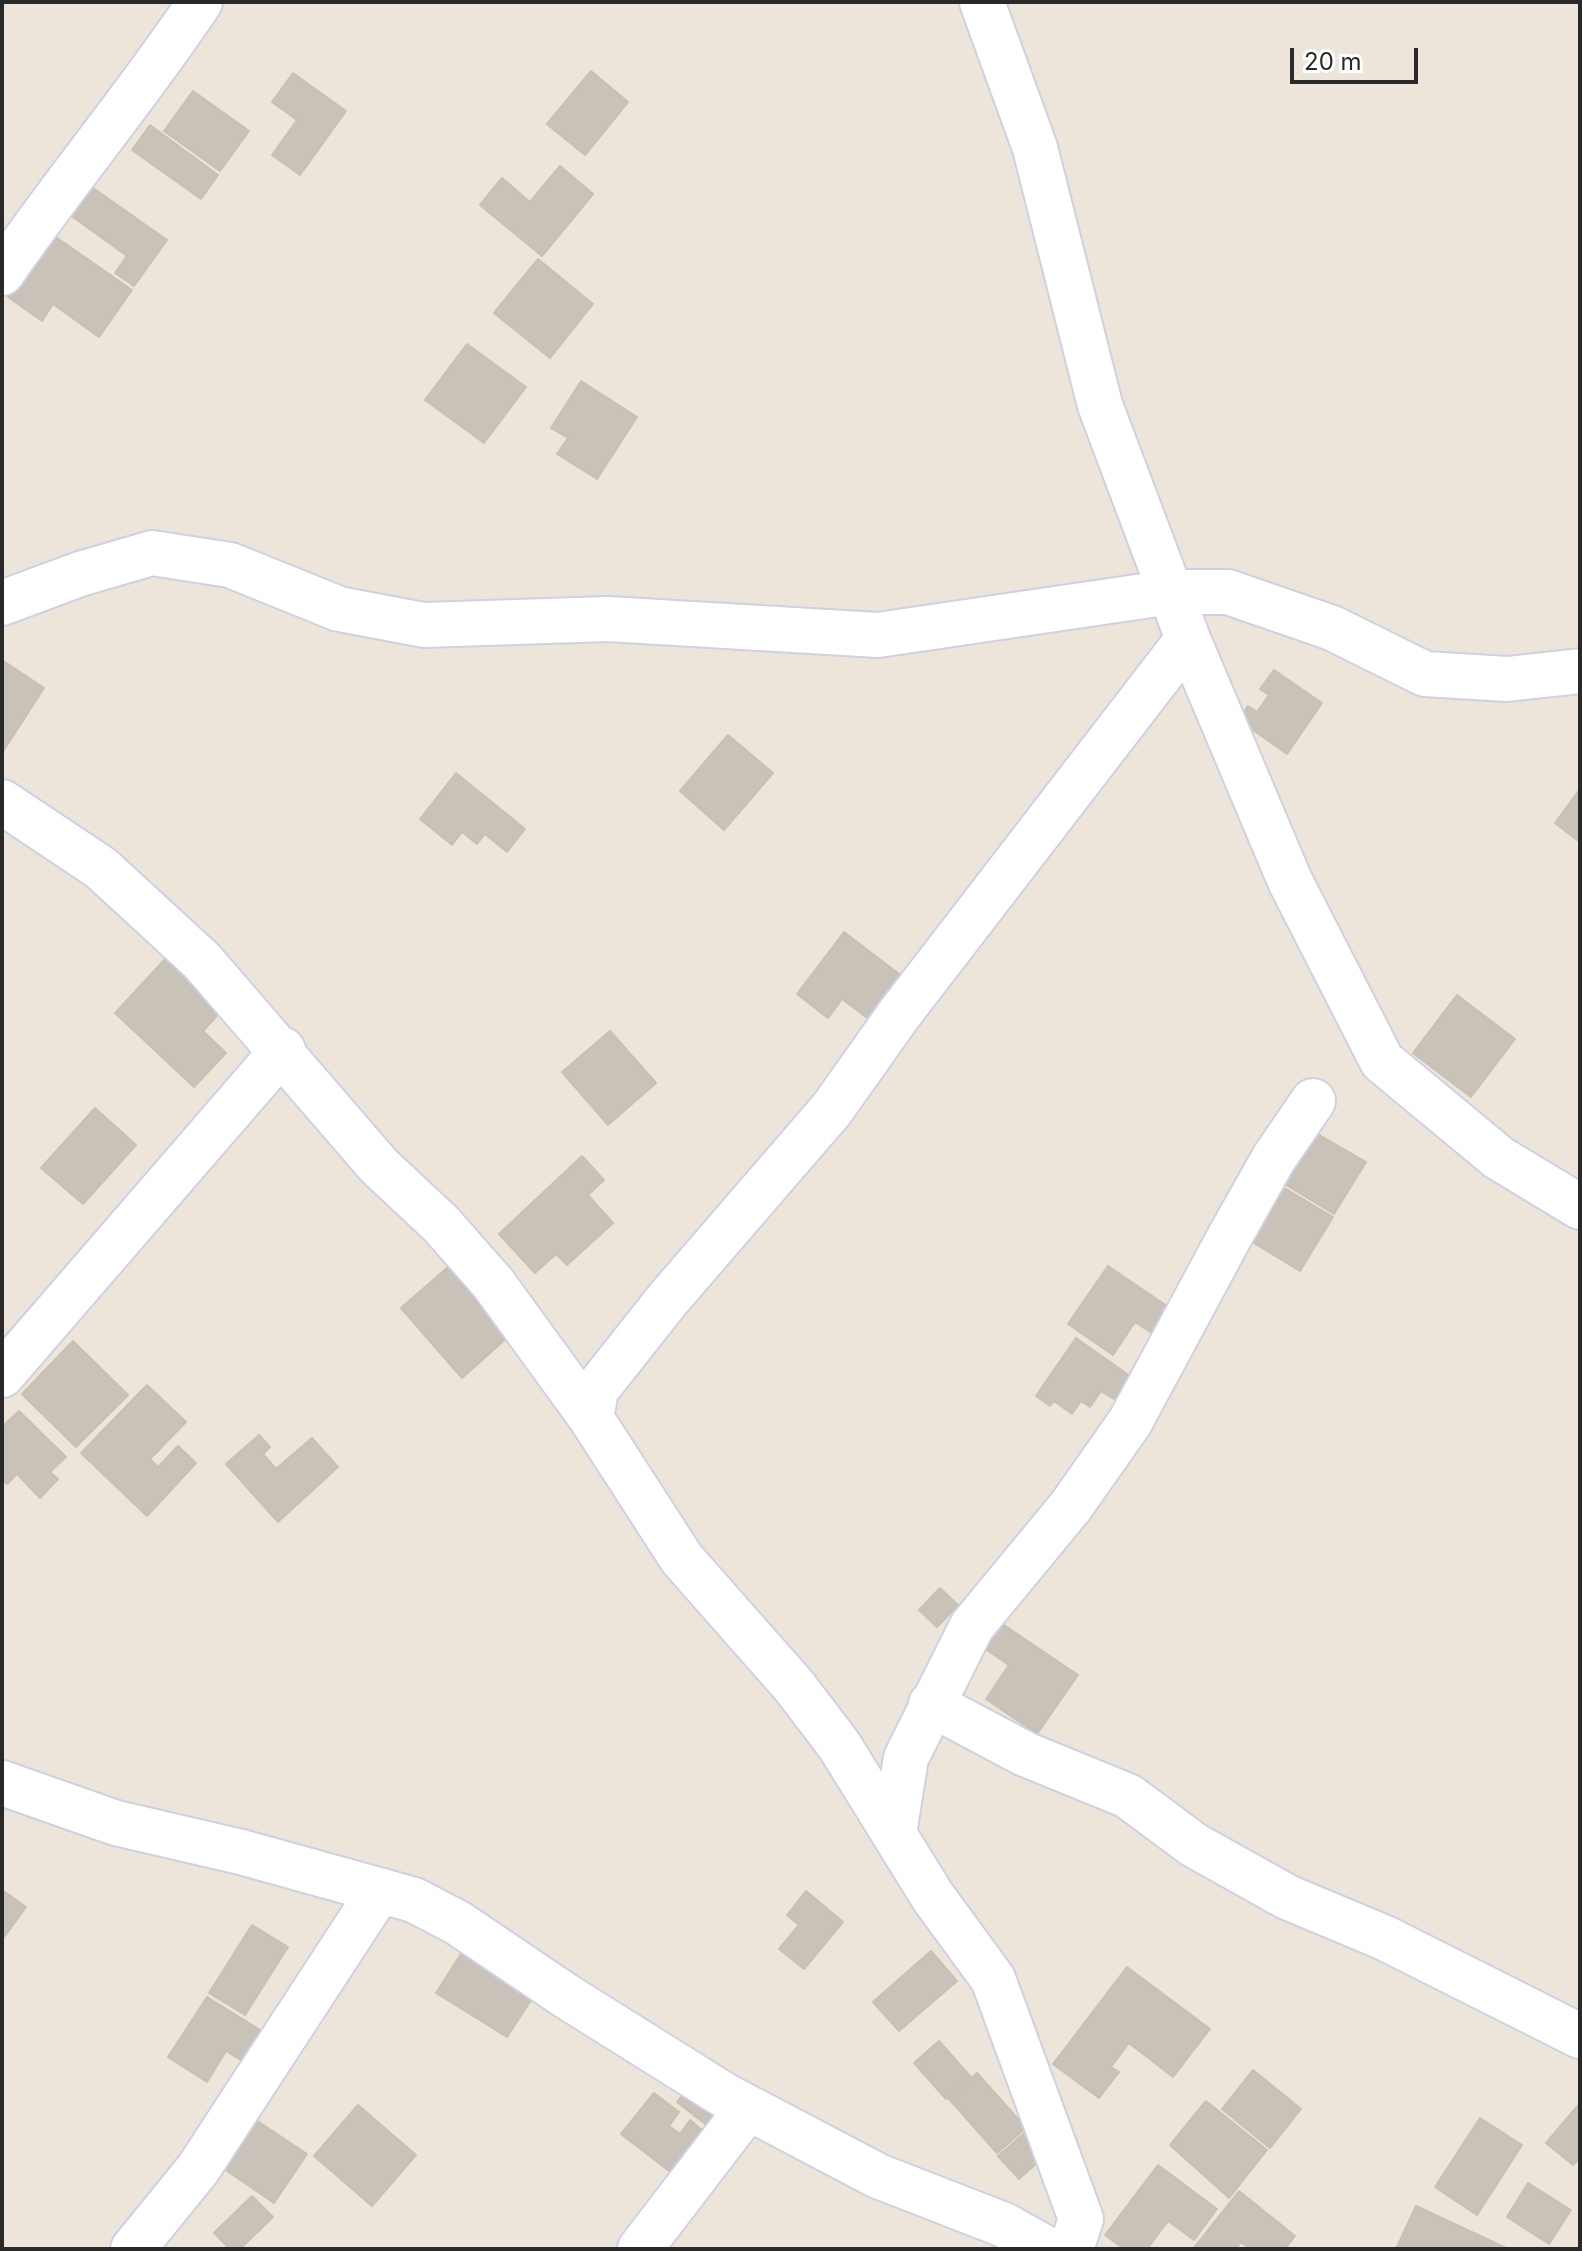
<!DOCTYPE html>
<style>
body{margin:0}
#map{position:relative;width:1582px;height:2251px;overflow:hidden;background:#ede5d9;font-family:Inter,sans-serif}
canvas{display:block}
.frame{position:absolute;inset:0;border:4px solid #292929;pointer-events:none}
.scale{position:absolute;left:1290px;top:48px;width:128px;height:36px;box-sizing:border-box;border:4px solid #292929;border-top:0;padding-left:10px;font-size:24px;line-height:28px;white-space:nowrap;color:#292929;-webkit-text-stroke:6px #fff;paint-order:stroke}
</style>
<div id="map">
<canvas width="1582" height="2251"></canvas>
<div class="frame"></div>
<div class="scale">20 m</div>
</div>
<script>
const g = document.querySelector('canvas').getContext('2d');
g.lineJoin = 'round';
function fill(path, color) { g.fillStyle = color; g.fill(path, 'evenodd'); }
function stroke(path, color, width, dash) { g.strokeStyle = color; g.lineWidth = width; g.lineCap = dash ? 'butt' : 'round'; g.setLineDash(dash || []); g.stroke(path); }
const building = new Path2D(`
 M 591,71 L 628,102 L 585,155 L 547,124 Z
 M 293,73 L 346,111 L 300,175 L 272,155 L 297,120 L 272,102 Z
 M 193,91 L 249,131 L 220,171 L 164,131 Z
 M 150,125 L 218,175 L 201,199 L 132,150 Z
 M 560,166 L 593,194 L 542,256 L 480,205 L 502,178 L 530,202 Z
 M 93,188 L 167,240 L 134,286 L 115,273 L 127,256 L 73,217 Z
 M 53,235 L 132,290 L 99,337 L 53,304 L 42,321 L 8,297 Z
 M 538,259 L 593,304 L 550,358 L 494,313 Z
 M 467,344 L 526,387 L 484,443 L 425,400 Z
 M 581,381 L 637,417 L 597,479 L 557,454 L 568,438 L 551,428 Z
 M 2,660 L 44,688 L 2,753 Z
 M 1274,670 L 1322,703 L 1287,754 L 1239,720 L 1248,706 L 1257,712 L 1269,695 L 1260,689 Z
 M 728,735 L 773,773 L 724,830 L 680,791 Z
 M 456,773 L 525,829 L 507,852 L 485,834 L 477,844 L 462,832 L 452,845 L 420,819 Z
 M 1580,789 L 1580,836 L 1577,840 L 1555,823 Z
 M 844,932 L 903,977 L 870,1020 L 842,999 L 828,1018 L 797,994 Z
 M 168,956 L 224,1008 L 203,1031 L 226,1053 L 194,1087 L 115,1013 Z
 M 1457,995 L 1515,1039 L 1471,1097 L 1413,1053 Z
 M 610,1031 L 656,1083 L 608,1125 L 562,1072 Z
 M 95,1108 L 136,1145 L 83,1204 L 41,1168 Z
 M 1314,1132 L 1366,1162 L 1334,1214 L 1283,1183 Z
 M 582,1156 L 604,1180 L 588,1195 L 613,1223 L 567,1265 L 556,1254 L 535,1273 L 499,1234 Z
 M 1281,1186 L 1333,1217 L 1300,1271 L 1249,1240 Z
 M 1108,1266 L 1173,1310 L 1156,1336 L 1135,1322 L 1113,1355 L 1068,1324 Z
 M 448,1267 L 509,1336 L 462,1378 L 401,1308 Z
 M 1076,1338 L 1130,1376 L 1114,1399 L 1101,1391 L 1090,1407 L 1081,1401 L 1072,1414 L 1054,1401 L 1050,1406 L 1036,1396 Z
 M 73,1341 L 128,1395 L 76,1447 L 22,1394 Z
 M 147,1385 L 186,1422 L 150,1459 L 158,1467 L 178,1446 L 196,1463 L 147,1516 L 81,1453 Z
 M 19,1411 L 66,1457 L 50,1472 L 58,1479 L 40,1498 L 17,1474 L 7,1484 L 2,1479 L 2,1427 Z
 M 259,1435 L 270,1447 L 263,1454 L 276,1469 L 312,1438 L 338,1467 L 278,1522 L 226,1464 Z
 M 940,1588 L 958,1605 L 937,1627 L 919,1610 Z
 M 1001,1623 L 1078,1675 L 1037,1734 L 986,1699 L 1009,1665 L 984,1648 Z
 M 2,1890 L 26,1907 L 2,1940 Z
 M 806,1891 L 843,1922 L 804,1969 L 779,1949 L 799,1925 L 787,1915 Z
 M 252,1925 L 288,1947 L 245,2015 L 209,1993 Z
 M 466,1946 L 537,1991 L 507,2037 L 436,1993 Z
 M 931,1951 L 957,1981 L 899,2031 L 873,2002 Z
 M 1127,1967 L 1210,2029 L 1173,2077 L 1129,2043 L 1111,2067 L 1119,2072 L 1099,2098 L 1053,2064 Z
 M 207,1997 L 273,2038 L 254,2068 L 226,2051 L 207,2082 L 168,2057 Z
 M 939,2041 L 971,2077 L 946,2099 L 914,2063 Z
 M 1253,2070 L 1301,2109 L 1270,2148 L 1222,2109 Z
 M 977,2073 L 1026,2128 L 997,2153 L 949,2099 Z
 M 690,2085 L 726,2113 L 713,2130 L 677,2102 Z
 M 654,2093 L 679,2112 L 669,2126 L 680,2134 L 690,2120 L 709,2136 L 677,2177 L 621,2134 Z
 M 1206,2101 L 1267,2150 L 1229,2198 L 1170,2145 Z
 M 1580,2103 L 1580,2158 L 1573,2165 L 1546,2143 Z
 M 358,2105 L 416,2155 L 372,2206 L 314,2156 Z
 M 253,2118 L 307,2154 L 274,2203 L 220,2166 Z
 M 1480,2118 L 1522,2145 L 1477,2215 L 1435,2187 Z
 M 1027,2131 L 1047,2154 L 1019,2179 L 998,2156 Z
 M 1158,2165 L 1217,2209 L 1194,2240 L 1168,2221 L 1147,2249 L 1124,2249 L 1105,2235 Z
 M 1528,2183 L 1571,2210 L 1549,2244 L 1507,2217 Z
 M 1239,2191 L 1295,2236 L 1285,2249 L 1250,2249 L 1241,2242 L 1236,2249 L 1193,2249 Z
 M 252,2196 L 273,2217 L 240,2249 L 230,2249 L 214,2233 Z
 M 1416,2206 L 1506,2248 L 1396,2249 Z`);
fill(building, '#c8c2b9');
stroke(building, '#c8c1b3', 2);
const street = new Path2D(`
 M 982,2 L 1035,148 L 1100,405 L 1188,639 L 1290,881 L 1382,1061 L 1499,1158 L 1580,1207
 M 2,273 C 66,180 138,95 200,2
 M 2,603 L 80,574 L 152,553 L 230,565 L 339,609 L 424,625 L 608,619 L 878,635 L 1171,592 L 1228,592 L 1332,628 L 1425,674 L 1507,679 L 1580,671
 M 2,802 L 101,868 L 202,961 L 379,1166 L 441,1224 L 493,1283 L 591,1418 L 682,1559 L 794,1686 L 839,1745 L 933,1897 L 993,1979 L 1081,2219 L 1071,2249
 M 2,1375 L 283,1050
 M 591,1418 L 596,1390 L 668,1299 L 832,1109 L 900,1013 L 1188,639
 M 931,1704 L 1025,1754 L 1128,1796 L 1194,1845 L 1287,1897 L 1385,1938 L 1580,2036
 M 2,1783 L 116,1823 L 241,1852 L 414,1900 L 458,1923 L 566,1996 L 724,2095 L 878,2176 L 1004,2225 L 1047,2249
 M 894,1833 L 906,1758 L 972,1626 L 1071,1506 L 1130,1422 L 1230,1236 L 1274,1158 L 1313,1101
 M 133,2249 L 198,2169 L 380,1890
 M 640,2249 L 748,2108`);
stroke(street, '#ced1e3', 48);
stroke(street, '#fff', 44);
</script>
